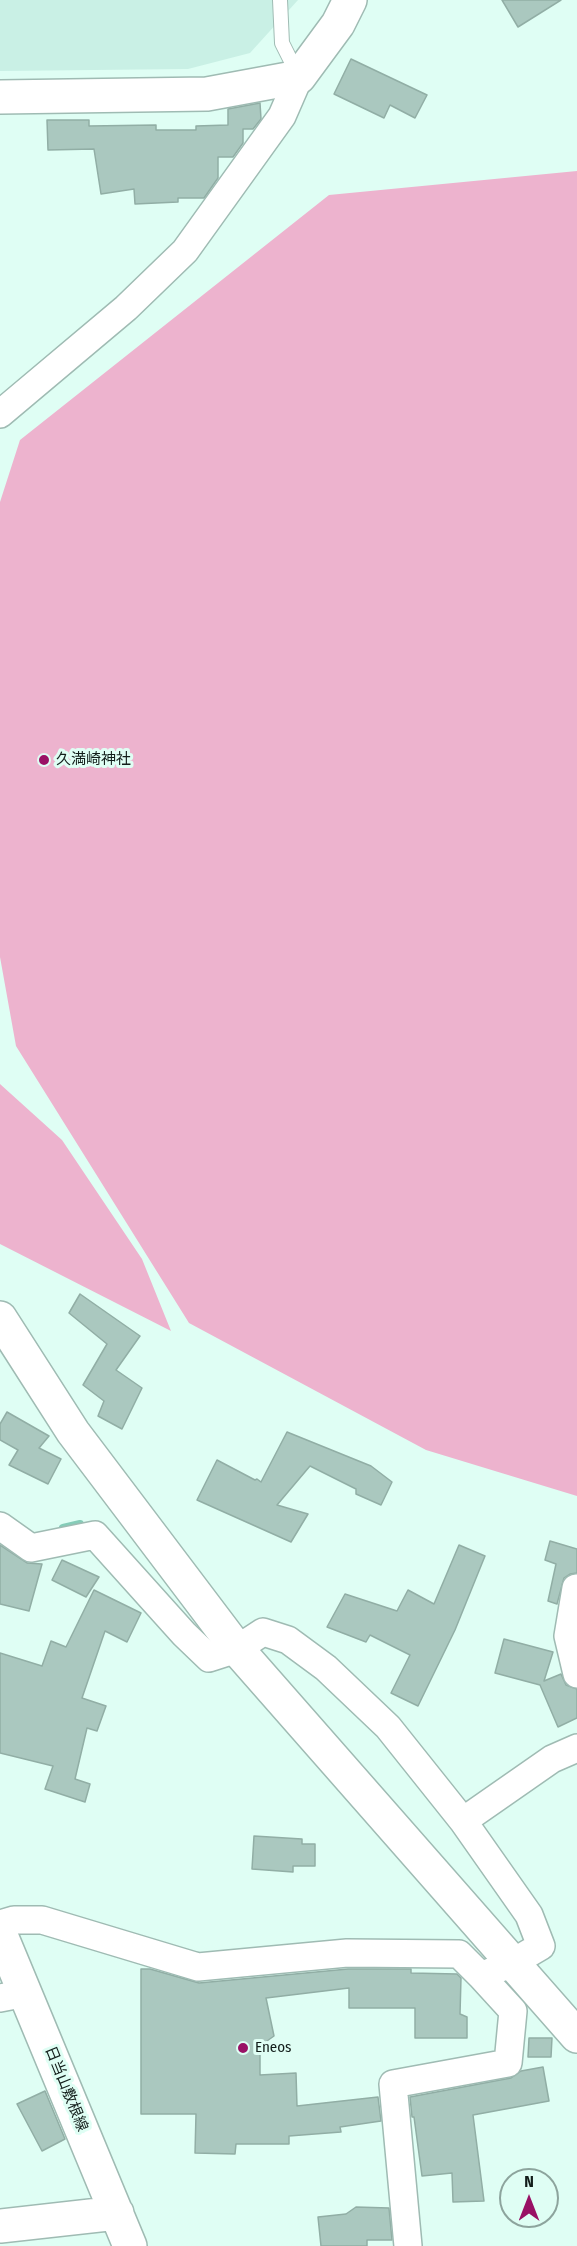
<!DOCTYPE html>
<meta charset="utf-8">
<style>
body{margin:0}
#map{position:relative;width:577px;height:2246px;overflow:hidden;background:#dffef4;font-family:"Fira Sans Condensed",sans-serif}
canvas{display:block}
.north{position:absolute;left:499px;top:2168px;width:60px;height:60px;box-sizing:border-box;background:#dffef4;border:2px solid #8da49d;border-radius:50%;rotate:0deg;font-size:16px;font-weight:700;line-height:24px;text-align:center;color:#121d1a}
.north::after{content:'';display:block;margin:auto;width:21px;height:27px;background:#991165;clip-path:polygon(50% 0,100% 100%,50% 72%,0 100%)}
</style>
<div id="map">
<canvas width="577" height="2246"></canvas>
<div class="north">N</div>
</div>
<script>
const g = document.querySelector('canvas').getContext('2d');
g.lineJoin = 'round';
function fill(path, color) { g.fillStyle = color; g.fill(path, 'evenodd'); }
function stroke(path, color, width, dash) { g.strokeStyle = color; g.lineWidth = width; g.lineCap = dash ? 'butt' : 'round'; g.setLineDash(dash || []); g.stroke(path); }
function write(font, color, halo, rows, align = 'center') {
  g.font = font + ' "Fira Sans Condensed","Noto Sans JP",sans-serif'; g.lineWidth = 6; g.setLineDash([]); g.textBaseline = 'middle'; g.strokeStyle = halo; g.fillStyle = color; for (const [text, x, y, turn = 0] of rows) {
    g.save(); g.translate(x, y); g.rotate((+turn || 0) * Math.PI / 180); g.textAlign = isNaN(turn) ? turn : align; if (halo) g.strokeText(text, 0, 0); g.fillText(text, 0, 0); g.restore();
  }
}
fill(new Path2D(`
 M 0,0 L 298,0 L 250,53 L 188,69 L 0,71 Z`), '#c9f0e5');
fill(new Path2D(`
 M 577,171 L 577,1496 L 426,1450 L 189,1323 L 16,1046 L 0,957 L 0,502 L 20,440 L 329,195 Z
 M 0,1084 L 62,1140 L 142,1259 L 171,1331 L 0,1244 Z`), '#edb3ce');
stroke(new Path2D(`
 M 63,1528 L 80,1524`), '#85ccb8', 8);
const building = new Path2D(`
 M 502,0 L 561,0 L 518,27 Z
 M 351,59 L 427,95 L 415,118 L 390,105 L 384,118 L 334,94 Z
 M 260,103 L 261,119 L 253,129 L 243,129 L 243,143 L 233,157 L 218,157 L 218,178 L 204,198 L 178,198 L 178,202 L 135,204 L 134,189 L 101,194 L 94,149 L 48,150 L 47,120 L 89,120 L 89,126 L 156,125 L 156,130 L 196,130 L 196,126 L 228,125 L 228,109 Z
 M 80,1294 L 140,1336 L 116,1370 L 142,1388 L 122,1429 L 98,1416 L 104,1401 L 83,1385 L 107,1344 L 69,1313 Z
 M 7,1412 L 49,1436 L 39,1448 L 61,1459 L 48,1484 L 9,1465 L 18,1450 L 0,1440 L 0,1424 Z
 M 287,1432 L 371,1466 L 392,1482 L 381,1505 L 356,1494 L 356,1489 L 310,1466 L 277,1505 L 308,1514 L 291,1542 L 197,1500 L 217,1460 L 255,1480 L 257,1479 L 261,1482 Z
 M 550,1541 L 577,1549 L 577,1573 L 570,1574 L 564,1578 L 557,1604 L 548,1601 L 556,1564 L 545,1560 Z
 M 0,1545 L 27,1563 L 42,1564 L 29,1611 L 0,1604 Z
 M 459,1545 L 485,1556 L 455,1630 L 418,1706 L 391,1693 L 410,1655 L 370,1635 L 366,1642 L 327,1627 L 345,1594 L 397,1611 L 408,1590 L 434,1604 Z
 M 62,1560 L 99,1577 L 86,1597 L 52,1580 Z
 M 94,1590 L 141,1613 L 127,1642 L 105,1631 L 82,1698 L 106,1706 L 97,1731 L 87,1728 L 75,1779 L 90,1784 L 85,1802 L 45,1789 L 53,1766 L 0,1753 L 0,1653 L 42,1666 L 51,1641 L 66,1647 Z
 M 504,1639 L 553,1652 L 544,1681 L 561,1674 L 566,1685 L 577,1689 L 577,1718 L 558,1727 L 540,1685 L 495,1673 Z
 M 254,1836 L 302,1839 L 302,1844 L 315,1844 L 315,1866 L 293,1866 L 293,1872 L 252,1869 Z
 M 141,1969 L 150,1969 L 199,1983 L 348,1969 L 411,1969 L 411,1973 L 457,1974 L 461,1978 L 460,2014 L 467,2017 L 467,2038 L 415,2038 L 415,2008 L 349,2008 L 349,1988 L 266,1998 L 274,2036 L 260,2046 L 260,2075 L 296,2073 L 297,2106 L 378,2097 L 381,2121 L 340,2127 L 341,2132 L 289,2136 L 289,2144 L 236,2144 L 235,2154 L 195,2153 L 196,2114 L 141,2114 Z
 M 529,2038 L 552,2038 L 551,2057 L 528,2057 Z
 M 543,2067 L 549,2101 L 473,2115 L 484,2201 L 453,2202 L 452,2173 L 422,2176 L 414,2117 L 412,2117 L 410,2097 L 511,2078 L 521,2071 Z
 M 45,2091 L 65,2139 L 42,2151 L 17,2104 Z
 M 356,2207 L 389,2208 L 392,2240 L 367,2240 L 367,2246 L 321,2246 L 318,2217 L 346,2214 Z`);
fill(building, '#aac8bf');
stroke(building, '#91aea5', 1.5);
const lane = new Path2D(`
 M 280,0 L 282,43 L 298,75`);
const street = new Path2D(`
 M 0,414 L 126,308 L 185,251 L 282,116 L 299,77
 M 0,1526 L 31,1548 L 95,1535 L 184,1634 L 209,1658 L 237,1649 L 263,1632 L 288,1640 L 326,1668 L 388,1727 L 463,1821 L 552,1759 L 577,1748
 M 576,1588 L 568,1636 L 577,1674
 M 0,1924 L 14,1920 L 42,1920 L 198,1967 L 347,1953 L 459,1954 L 481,1976
 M 0,1998 L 26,1993
 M 408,2246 L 393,2084 L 508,2063 L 513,2011 L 481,1976 L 512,1963 L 541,1946 L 529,1915 L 463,1821`);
const secondary = new Path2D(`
 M 0,97 L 207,94 L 299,77 L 338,24 L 350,0
 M 0,1318 L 73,1432 L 237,1649 L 577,2036
 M 0,1933 L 130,2246
 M 0,2226 L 117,2213`);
stroke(lane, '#9fbbb3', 16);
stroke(street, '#9fbbb3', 30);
stroke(secondary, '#9fbbb3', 36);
stroke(lane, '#fff', 14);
stroke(street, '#fff', 27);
stroke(secondary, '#fff', 33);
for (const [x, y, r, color] of [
 [44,760,6,"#991165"],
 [243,2048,6,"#991165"]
]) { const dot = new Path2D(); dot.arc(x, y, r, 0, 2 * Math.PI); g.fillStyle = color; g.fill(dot); stroke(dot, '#dffef4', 2); }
write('15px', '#121d1a', '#dffef4', [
 ["久満崎神社",56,760],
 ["Eneos",255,2048]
], 'left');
write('15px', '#121d1a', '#dffef4', [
 ["日当山敷根線",66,2089,68]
]);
</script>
